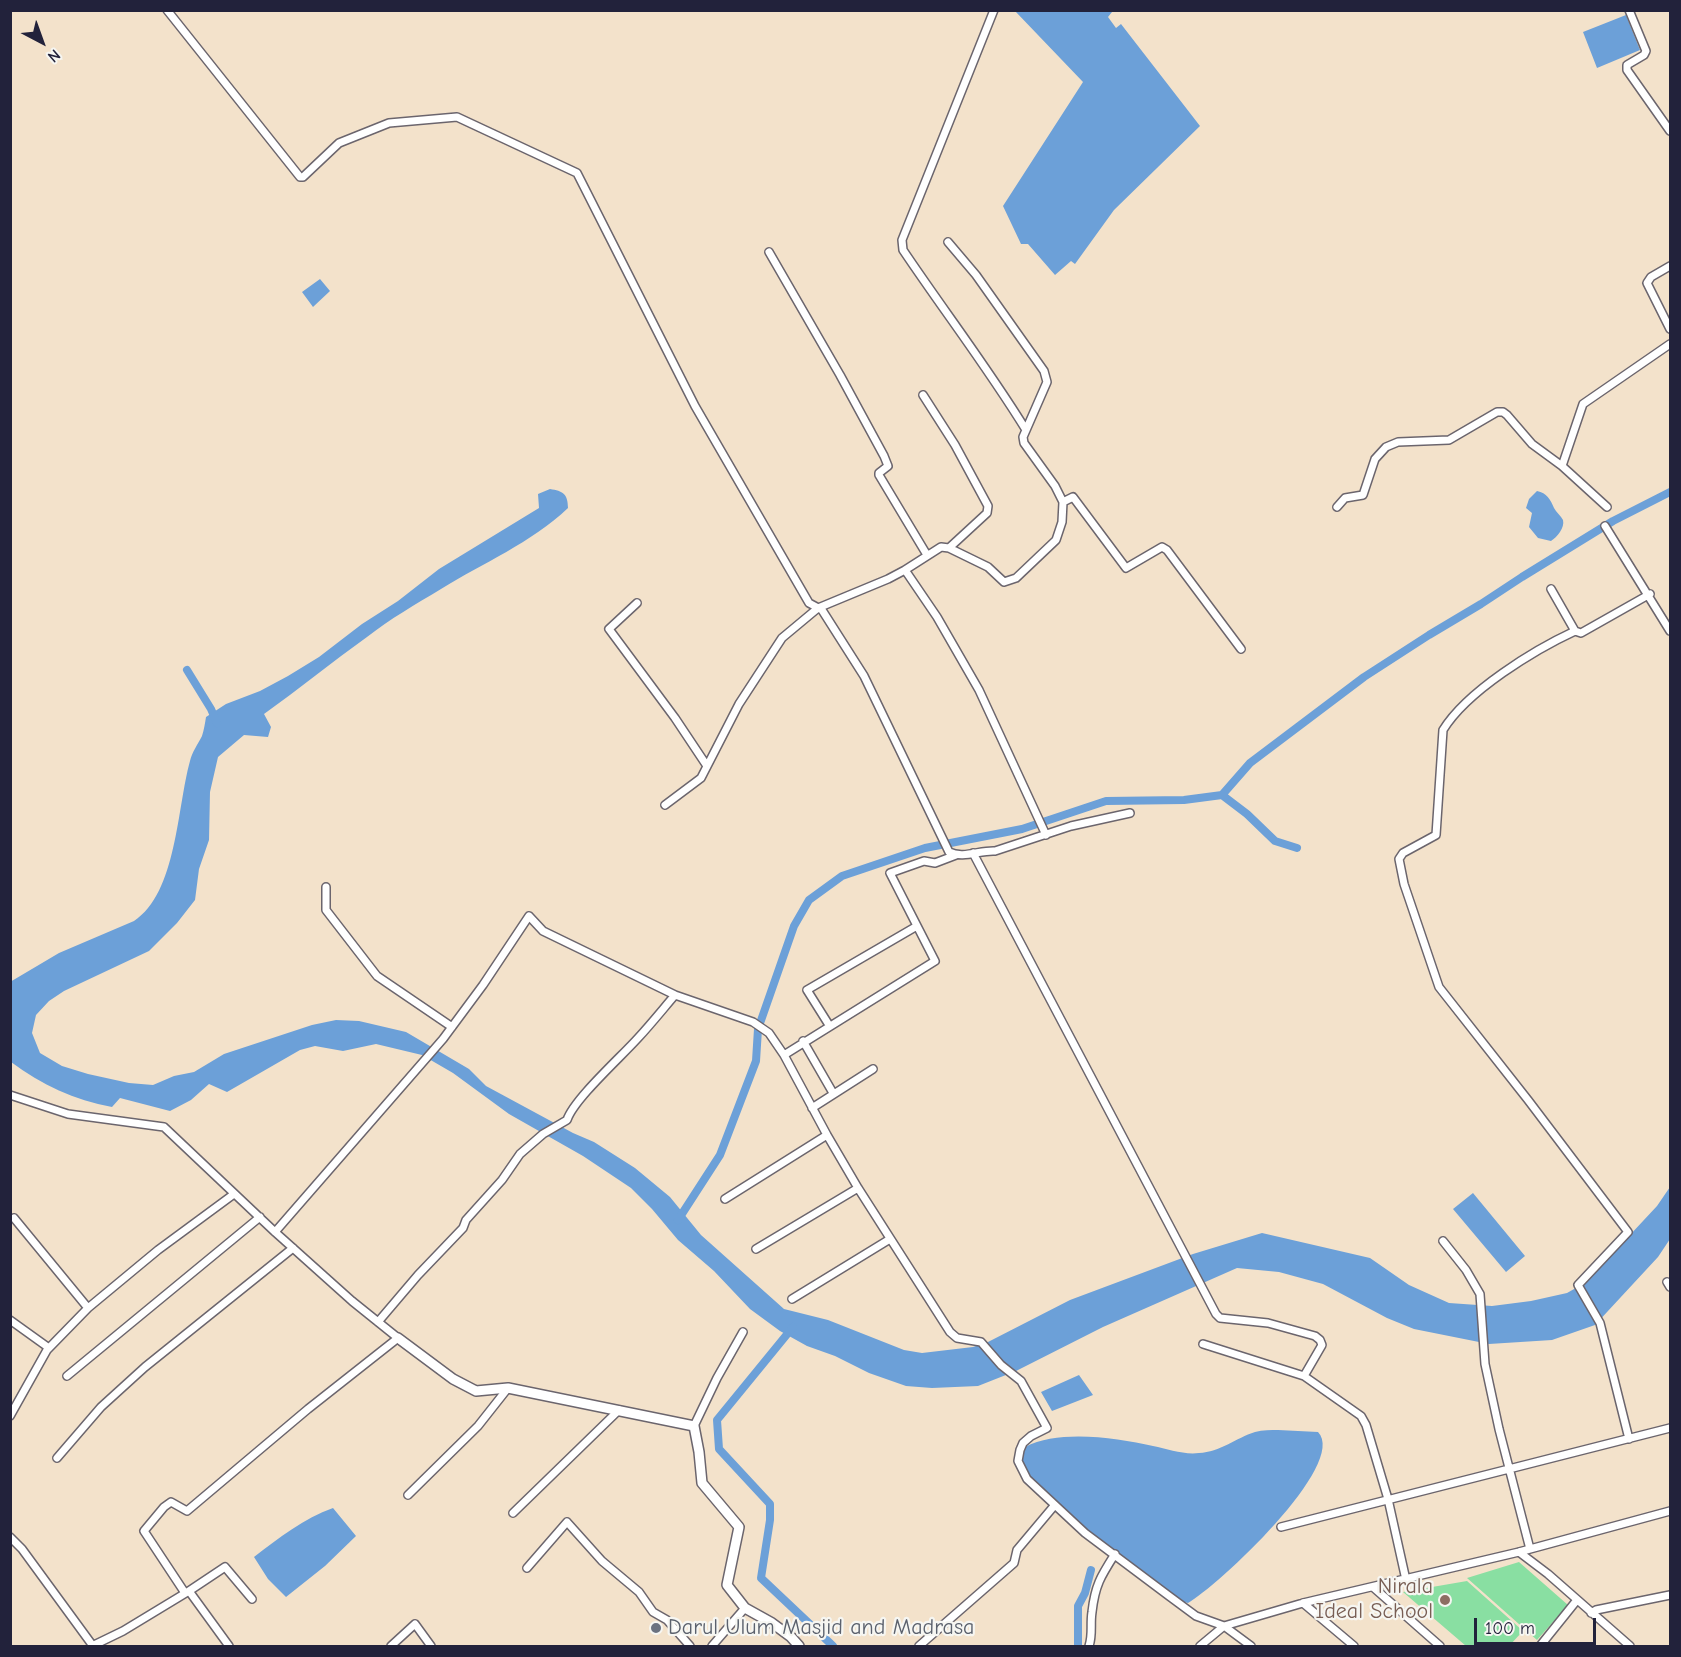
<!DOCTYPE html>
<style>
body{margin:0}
#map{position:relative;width:1681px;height:1657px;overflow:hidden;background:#f3e2cb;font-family:"Comic Neue",sans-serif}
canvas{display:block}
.frame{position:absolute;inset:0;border:12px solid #22223b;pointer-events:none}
.north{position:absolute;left:12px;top:12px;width:60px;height:60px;-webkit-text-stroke:4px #f6f6f2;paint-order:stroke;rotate:139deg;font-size:16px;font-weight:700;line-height:24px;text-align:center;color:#22223b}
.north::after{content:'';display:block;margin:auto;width:21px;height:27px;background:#22223b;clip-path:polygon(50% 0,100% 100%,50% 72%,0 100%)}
.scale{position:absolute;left:1474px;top:1618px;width:122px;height:27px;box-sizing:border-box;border:3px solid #22223b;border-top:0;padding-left:8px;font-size:18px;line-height:21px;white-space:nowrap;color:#22223b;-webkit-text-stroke:4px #f6f6f2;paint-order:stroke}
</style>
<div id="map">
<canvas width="1681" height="1657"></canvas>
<div class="frame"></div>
<div class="north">N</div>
<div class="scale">100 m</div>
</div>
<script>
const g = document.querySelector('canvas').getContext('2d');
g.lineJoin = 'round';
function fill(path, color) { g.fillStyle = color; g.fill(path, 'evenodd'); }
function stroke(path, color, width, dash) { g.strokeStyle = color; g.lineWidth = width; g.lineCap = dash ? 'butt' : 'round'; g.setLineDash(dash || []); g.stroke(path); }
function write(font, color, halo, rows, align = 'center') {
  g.font = font + ' "Comic Neue",sans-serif'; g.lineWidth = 4.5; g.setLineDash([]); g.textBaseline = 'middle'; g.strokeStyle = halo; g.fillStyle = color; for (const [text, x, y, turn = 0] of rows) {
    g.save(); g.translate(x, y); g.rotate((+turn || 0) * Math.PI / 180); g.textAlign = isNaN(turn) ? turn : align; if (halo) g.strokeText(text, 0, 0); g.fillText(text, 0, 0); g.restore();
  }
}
fill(new Path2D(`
 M 1519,1562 L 1568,1605 L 1537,1640 L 1467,1578 Z
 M 1467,1581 L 1523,1631 L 1509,1646 L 1466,1646 L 1403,1592 Z`), '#89dfa2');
fill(new Path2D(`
 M 1015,11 L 1111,11 L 1112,12 L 1108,17 L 1116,28 L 1121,24 L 1200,126 L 1114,210 L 1075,264 L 1071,261 L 1055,275 L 1028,244 L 1021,244 L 1003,206 L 1083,82 Z
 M 1626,15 L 1640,50 L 1597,68 L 1583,32 Z
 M 320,279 L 330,291 L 313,307 L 302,292 Z
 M 550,489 C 563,491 568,494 568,508 C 531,543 483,563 441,589 C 416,604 390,619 367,637 C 332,662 299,689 264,714 L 271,727 L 268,737 L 244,735 L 218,757 L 210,792 L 209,840 L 199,869 L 195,900 L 177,923 L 149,951 L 64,991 L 49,1001 L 36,1015 L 32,1033 L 40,1053 L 62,1066 L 88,1074 L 129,1083 L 153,1085 L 174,1076 L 194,1072 L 224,1054 L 312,1025 L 336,1020 L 359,1021 L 406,1032 L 469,1069 L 486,1086 L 573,1133 L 594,1142 L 635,1168 L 670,1197 L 701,1235 L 784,1309 L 828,1320 L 904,1350 L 922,1353 L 973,1347 L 988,1342 L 1070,1300 L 1193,1254 L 1262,1233 L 1370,1258 L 1409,1285 L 1449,1303 L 1492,1306 L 1531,1301 L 1567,1293 L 1583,1284 L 1601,1266 L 1657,1206 L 1670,1187 L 1670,1239 L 1658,1257 L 1595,1325 L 1552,1340 L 1489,1344 L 1414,1329 L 1387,1318 L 1323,1284 L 1279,1272 L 1237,1268 L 1103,1327 L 1016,1371 L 978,1386 L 932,1388 L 906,1386 L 869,1373 L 835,1356 L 807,1346 L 780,1331 L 750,1309 L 714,1271 L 678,1240 L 652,1209 L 631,1188 L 583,1156 L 509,1114 L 453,1073 L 422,1055 L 376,1044 L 343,1051 L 315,1046 L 300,1050 L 227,1092 L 209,1084 L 191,1100 L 170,1111 L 120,1098 L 112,1107 C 74,1100 42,1085 11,1062 L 10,982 L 59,953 L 134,921 C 177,893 177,807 190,761 C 192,752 198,744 202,736 C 204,730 205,723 206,717 L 226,704 L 260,691 L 288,676 L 319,657 L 362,624 L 398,601 L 439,569 L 539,508 L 538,494 Z
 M 1537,491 C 1547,493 1550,499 1554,508 C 1556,512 1561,516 1563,520 C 1565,528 1557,537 1551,541 L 1538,538 L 1529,527 L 1532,513 L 1526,508 L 1529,499 Z
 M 1473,1193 L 1525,1256 L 1506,1272 L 1453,1209 Z
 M 1079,1375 L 1093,1395 L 1052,1411 L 1041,1392 Z
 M 1278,1430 L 1318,1432 C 1349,1464 1217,1587 1188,1603 L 1177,1600 L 1084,1528 L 1032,1480 L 1021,1462 L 1025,1447 C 1060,1429 1116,1438 1153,1446 C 1168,1449 1184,1455 1199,1453 C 1220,1452 1236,1438 1255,1432 C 1263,1430 1271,1430 1278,1430 Z
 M 333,1508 L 356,1536 L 325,1566 L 286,1597 L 268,1579 L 254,1557 C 279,1538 304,1518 333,1508 Z`), '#6ca0d8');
stroke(new Path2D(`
 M 187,670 L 211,709 L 217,723
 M 1222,795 L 1247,814 L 1275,841 L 1297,848
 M 678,1220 L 720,1155 L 756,1061 L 758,1029 L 794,926 L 809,900 L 842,876 L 925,848 L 1022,829 L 1106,801 L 1184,800 L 1222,795 L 1250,763 L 1364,677 L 1429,635 L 1481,604 L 1522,577 L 1613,521 L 1670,492
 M 793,1327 L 717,1420 L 719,1449 L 770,1504 L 770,1520 L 761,1578 L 833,1646
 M 1078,1646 L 1078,1606 L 1085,1593 L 1091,1570`), '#6ca0d8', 8);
const minor = new Path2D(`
 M 167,10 L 300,177 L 303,177 L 339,143 L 389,123 L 457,117 L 577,173 L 695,406 L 809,603 L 822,610 L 864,676 L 949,852 C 963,859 980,850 995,851 L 1071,826 L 1130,813
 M 994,10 L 902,240 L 903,250 C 944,311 988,368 1026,430
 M 1629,10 L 1646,51 L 1644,55 L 1627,65 L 1627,70 L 1670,131
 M 769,252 L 840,375 L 884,456 L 888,466 L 879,473 L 879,475 L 927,555
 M 1670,266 L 1651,277 L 1647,283 L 1670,329
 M 923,395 L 955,445 L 988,506 L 987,513 L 949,548
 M 1063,502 L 1073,497 L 1126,568 L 1162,547 L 1167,550 L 1241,649
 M 1337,507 L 1345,498 L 1363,495 L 1375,459 L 1386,447 L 1398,442 L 1449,440 L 1497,412 L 1503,412 L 1507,415 L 1532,444 L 1562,466
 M 1607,507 L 1562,466 L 1583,404 L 1670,344
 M 1605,526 L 1670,631
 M 905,570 L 941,547 L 949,548 L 988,567 L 1004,582 L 1016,578 L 1056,540 L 1062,522 L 1063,502 L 1055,486 L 1024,443 L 1023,437 L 1047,382 L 1044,371 L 976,275 L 948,242
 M 1551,589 L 1575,631
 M 637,603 L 609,629 L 675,718 L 707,766
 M 665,805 L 701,778 L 739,704 L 782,638 L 818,608 L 888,579 L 905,570 L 937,617 L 979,690 L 1046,835
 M 973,853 L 1216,1314 L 1220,1318 L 1268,1323 L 1315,1336 L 1320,1340 L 1322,1345 L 1304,1376
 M 326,887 L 326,910 L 377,976 L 452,1027
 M 829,1025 L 807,990 L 917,926
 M 803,1041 L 833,1093
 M 784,1055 L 935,961 L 890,873 L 924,861 L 935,863 L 956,855
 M 10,1095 L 68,1114 L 164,1127 L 275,1232 L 352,1301 L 398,1338 L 308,1409 L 187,1511 L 171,1502 L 164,1507 L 144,1531 L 185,1593
 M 812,1108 L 873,1069
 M 725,1199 L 827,1135
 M 14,1218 L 88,1308
 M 275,1232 L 443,1039 L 483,985 L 529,916 L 543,931 L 675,995 L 753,1022 L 769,1033 L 784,1055 L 827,1135 L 858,1188 L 950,1332 L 957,1338 L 981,1342 L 1001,1365 L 1021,1381 L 1047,1428 L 1031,1436 L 1023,1443 L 1020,1450 L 1018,1461 L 1027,1479 L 1085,1533 L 1169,1596 L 1196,1616 L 1224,1626 L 1251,1646
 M 1443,1241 L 1466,1270 L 1480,1294 L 1485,1364 L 1499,1429 L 1530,1549
 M 756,1249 L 858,1188
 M 1667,1282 L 1670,1287
 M 792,1299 L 890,1239
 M 10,1320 L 49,1348
 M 378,1322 L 418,1275 L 463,1228 L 466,1220 L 502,1180 L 520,1154 L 543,1134 L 567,1120 C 574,1099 621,1057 638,1038 C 651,1024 663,1009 675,995
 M 1203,1344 L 1304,1376 L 1361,1416 L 1366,1425 L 1388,1499 L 1406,1580
 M 67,1376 L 260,1217
 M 10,1416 L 47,1350 L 88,1308 L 158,1250 L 234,1194
 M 694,1426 L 717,1378 L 743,1332
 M 1629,1439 L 1600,1323 L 1578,1285 L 1628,1232 L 1528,1100 L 1439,987 L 1404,884 L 1399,859 L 1403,853 L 1436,835 L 1443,730 C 1467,691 1534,650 1575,631 L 1581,633 L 1650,594
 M 57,1458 L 101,1407 L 145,1367 L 293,1248
 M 408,1495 L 478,1426 L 508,1388
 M 513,1513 L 619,1410
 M 1281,1527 L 1670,1428
 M 10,1537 L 22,1549 L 93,1646
 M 1519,1552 L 1548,1574 L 1630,1646
 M 527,1568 L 567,1522 L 602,1561 L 639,1592 L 653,1612 L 667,1620 L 690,1646
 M 1373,1587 L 1440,1646
 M 189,1591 L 225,1567 L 252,1599
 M 1303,1603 L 1354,1646
 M 1591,1613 L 1596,1610 L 1670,1595
 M 92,1646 L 123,1631 L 189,1591 L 229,1646
 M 391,1646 L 415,1624 L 431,1646
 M 712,1646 L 745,1608
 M 919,1646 L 1014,1563 L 1017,1550 L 1054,1506
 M 1089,1646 C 1093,1634 1090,1625 1092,1612 C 1095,1585 1101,1576 1115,1554
 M 1200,1646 L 1224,1626 L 1303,1603 L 1519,1552 L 1670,1511
 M 1540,1646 L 1577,1600`);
const tertiary = new Path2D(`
 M 398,1338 L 453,1379 L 476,1391 L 508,1388 L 694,1426 L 699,1452 L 702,1483 L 739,1527 L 727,1585 L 745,1608 L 772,1623 L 791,1637 L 799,1646`);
stroke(minor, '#6b656d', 10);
stroke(tertiary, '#6b656d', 12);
stroke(minor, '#fff', 7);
stroke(tertiary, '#fff', 9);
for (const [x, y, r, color] of [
 [1445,1600,6,"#8d6e63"],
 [656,1628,6,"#6b7280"]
]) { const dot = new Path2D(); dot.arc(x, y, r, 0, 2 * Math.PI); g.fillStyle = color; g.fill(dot); stroke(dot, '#f6f6f2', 2); }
write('22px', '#785e54', '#f6f6f2', [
 ["Nirala",1433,1587],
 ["Ideal School",1433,1612]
], 'right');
write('22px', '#5b616d', '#f6f6f2', [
 ["Darul Ulum Masjid and Madrasa",668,1628]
], 'left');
</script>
